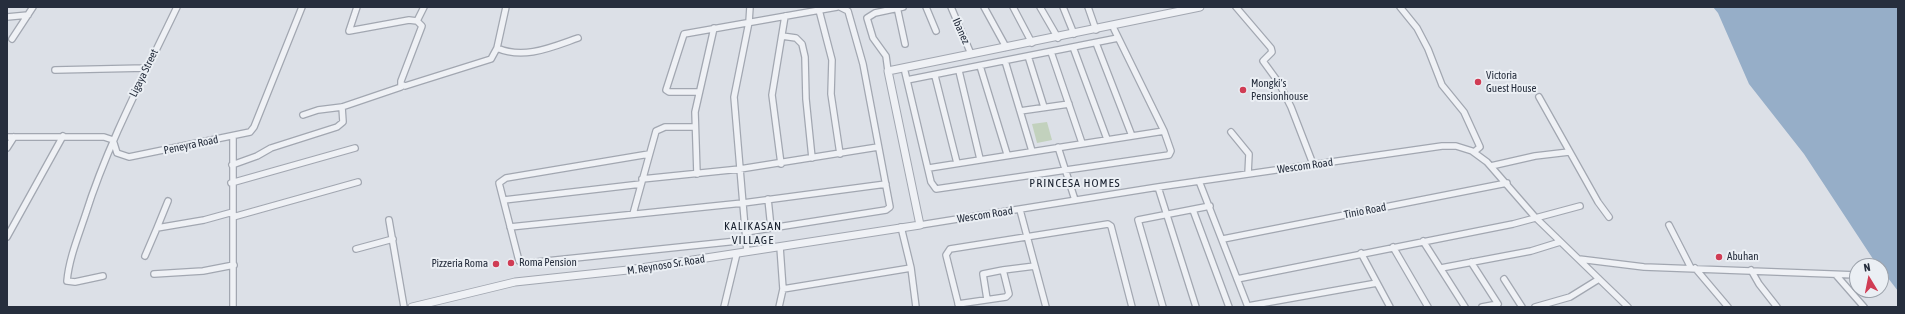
<!DOCTYPE html>
<style>
body{margin:0}
#map{position:relative;width:1905px;height:314px;overflow:hidden;background:#dce0e7;font-family:"Asap Condensed",sans-serif}
canvas{display:block}
.frame{position:absolute;inset:0;border:8px solid #262e3d;pointer-events:none}
.north{position:absolute;left:1849px;top:258px;width:40px;height:40px;box-sizing:border-box;background:#ebeff4;border:1px solid #9ca2ab;border-radius:50%;rotate:350deg;font-size:11px;font-weight:700;line-height:16px;text-align:center;color:#262e3d}
.north::after{content:'';display:block;margin:auto;width:14px;height:18px;background:#d03c54;clip-path:polygon(50% 0,100% 100%,50% 72%,0 100%)}
</style>
<div id="map">
<canvas width="1905" height="314"></canvas>
<div class="frame"></div>
<div class="north">N</div>
</div>
<script>
const g = document.querySelector('canvas').getContext('2d');
g.lineJoin = 'round';
function fill(path, color) { g.fillStyle = color; g.fill(path, 'evenodd'); }
function stroke(path, color, width, dash) { g.strokeStyle = color; g.lineWidth = width; g.lineCap = dash ? 'butt' : 'round'; g.setLineDash(dash || []); g.stroke(path); }
function write(font, color, halo, rows, align = 'center') {
  g.font = font + ' "Asap Condensed",sans-serif'; g.lineWidth = 4; g.setLineDash([]); g.textBaseline = 'middle'; g.strokeStyle = halo; g.fillStyle = color; for (const [text, x, y, turn = 0] of rows) {
    g.save(); g.translate(x, y); g.rotate((+turn || 0) * Math.PI / 180); g.textAlign = isNaN(turn) ? turn : align; if (halo) g.strokeText(text, 0, 0); g.fillText(text, 0, 0); g.restore();
  }
}
fill(new Path2D(`
 M 1047,122 L 1052,140 L 1037,143 L 1032,124 Z`), '#c2d1bd');
fill(new Path2D(`
 M 1713,7 L 1898,7 L 1898,291 L 1881,269 L 1881,266 L 1878,266 L 1875,262 L 1804,154 L 1749,84 L 1718,13 Z`), '#96aec8');
const minor = new Path2D(`
 M 506,7 L 497,48 C 524,60 552,47 578,38
 M 897,7 L 905,44
 M 926,7 L 936,31
 M 951,7 L 971,54
 M 984,7 L 1006,47
 M 1013,7 L 1032,43
 M 1040,7 L 1058,38
 M 1063,7 L 1074,34
 M 1088,7 L 1096,30
 M 1236,7 L 1271,48 L 1272,52 L 1263,61 L 1279,83 L 1291,107 L 1313,164
 M 1400,7 L 1417,28 L 1428,49 L 1442,85 L 1464,112 L 1480,147 L 1474,152
 M 819,10 L 832,60 L 831,94 L 840,154
 M 7,17 L 28,15
 M 417,21 L 424,7
 M 782,36 L 796,38 L 802,44 L 805,57 L 806,99 L 812,158
 M 12,39 L 33,7
 M 1096,43 L 1132,136
 M 1073,47 L 1107,139
 M 1051,52 L 1082,143
 M 1028,56 L 1044,107
 M 1005,61 L 1032,151
 M 980,66 L 1007,154
 M 55,70 L 146,68
 M 888,71 L 886,56 L 873,38 L 867,18 L 875,13 L 903,7
 M 959,71 L 980,159
 M 905,72 L 931,182 L 936,189 L 1169,155 L 1171,151 L 1164,131 L 1114,29
 M 935,76 L 957,163
 M 907,80 L 1118,38
 M 401,84 L 405,86 L 491,59 L 497,48
 M 698,92 L 669,92 L 666,90 L 684,34 L 837,7
 M 1539,97 L 1598,202 L 1609,217
 M 1020,111 L 1069,104
 M 303,115 L 318,110 L 342,107 L 401,87 L 401,81 L 422,26 L 417,21 L 409,20 L 349,31 L 357,7
 M 1231,132 L 1249,154 L 1248,174
 M 233,136 L 233,307
 M 7,137 L 104,137 L 113,140 L 117,153 L 129,157 L 250,132 L 254,127 L 302,7
 M 1058,147 L 1075,200
 M 7,148 L 14,137
 M 649,154 L 506,178 L 499,183 L 519,261 L 527,263 L 747,240
 M 781,164 L 772,95 L 785,16
 M 232,165 L 257,156 L 271,148 L 337,127 L 343,122 L 342,107
 M 1491,166 L 1535,156 L 1569,152
 M 929,168 L 1164,131
 M 697,174 L 695,112 L 714,28
 M 642,179 L 740,169 L 878,147
 M 1199,181 L 1248,307
 M 231,183 L 355,148
 M 1158,187 L 1196,307
 M 768,199 L 771,228
 M 504,200 L 641,184
 M 168,201 L 157,228 L 204,220 L 233,212
 M 1020,210 L 1046,307
 M 1193,210 L 1229,307
 M 633,214 L 656,131 L 665,127 L 695,127
 M 233,217 L 358,182
 M 389,220 L 404,307
 M 920,225 L 1158,187 L 1442,146 L 1456,146 L 1472,151 L 1487,162 L 1535,217 L 1628,307
 M 1669,225 L 1691,268
 M 510,227 L 743,203 L 886,184
 M 901,227 L 911,268 L 916,307
 M 746,232 L 886,210 L 890,207 L 863,64 L 848,11 L 840,7
 M 7,237 L 63,136
 M 1223,239 L 1507,183
 M 1423,241 L 1465,307
 M 1393,247 L 1428,307
 M 356,249 L 393,239
 M 747,252 L 734,97 L 749,22 L 750,7
 M 1361,253 L 1390,307
 M 145,256 L 157,228
 M 1579,259 L 1644,267 L 1857,275
 M 1471,262 L 1498,304 L 1482,307
 M 1441,268 L 1531,251 L 1560,242
 M 1695,268 L 1728,307
 M 1751,270 L 1759,284 L 1777,307
 M 154,274 L 203,271 L 234,265
 M 1836,275 L 1864,307
 M 103,276 L 75,282 L 67,281 C 69,259 78,237 85,216 C 108,143 144,76 177,7
 M 1237,279 L 1513,224 L 1580,206
 M 1504,279 L 1522,307
 M 783,289 L 911,268
 M 987,299 L 983,274 L 1003,270
 M 958,304 L 1006,297 L 1009,294 L 1003,270 L 1035,266
 M 1248,306 L 1377,283
 M 724,307 L 737,253
 M 779,307 L 783,289 L 780,247
 M 959,307 L 946,255 L 950,249 L 1108,224 L 1111,226 L 1132,307
 M 1163,307 L 1138,220 L 1210,206
 M 1535,307 L 1570,297 L 1599,279`);
const tertiary = new Path2D(`
 M 412,307 L 515,282 L 628,270 L 920,225 L 888,71 L 1200,7`);
stroke(minor, '#a2a7b1', 8);
stroke(tertiary, '#a2a7b1', 9);
stroke(minor, '#eff1f5', 5.5);
stroke(tertiary, '#eff1f5', 7);
for (const [x, y, r, color] of [
 [1478,82,4,"#d03c54"],
 [1243,90,4,"#d03c54"],
 [1719,257,4,"#d03c54"],
 [511,263,4,"#d03c54"],
 [496,264,4,"#d03c54"]
]) { const dot = new Path2D(); dot.arc(x, y, r, 0, 2 * Math.PI); g.fillStyle = color; g.fill(dot); stroke(dot, '#ebeff4', 1.5); }
write('11px', '#262e3d', '#ebeff4', [
 ["Ibanez",961,31,66],
 ["Ligaya Street",144,73,-64],
 ["Peneyra Road",191,145,-12],
 ["Wescom Road",1305,166,-8],
 ["Tinio Road",1365,211,-11],
 ["Wescom Road",985,215,-9],
 ["M. Reynoso Sr. Road",666,265,-9]
]);
write('11px', '#262e3d', '#ebeff4', [
 ["Victoria",1486,76],
 ["Guest House",1486,89],
 ["Mongki's",1251,84],
 ["Pensionhouse",1251,97],
 ["Abuhan",1727,257],
 ["Roma Pension",519,263],
 ["Pizzeria Roma",488,264,"right"]
], 'left');
g.letterSpacing = '1px';
write('12px', '#18202e', '#ebeff4', [
 ["PRINCESA HOMES",1075,183],
 ["KALIKASAN",753,226],
 ["VILLAGE",753,240]
]);
g.letterSpacing = '0px';
</script>
